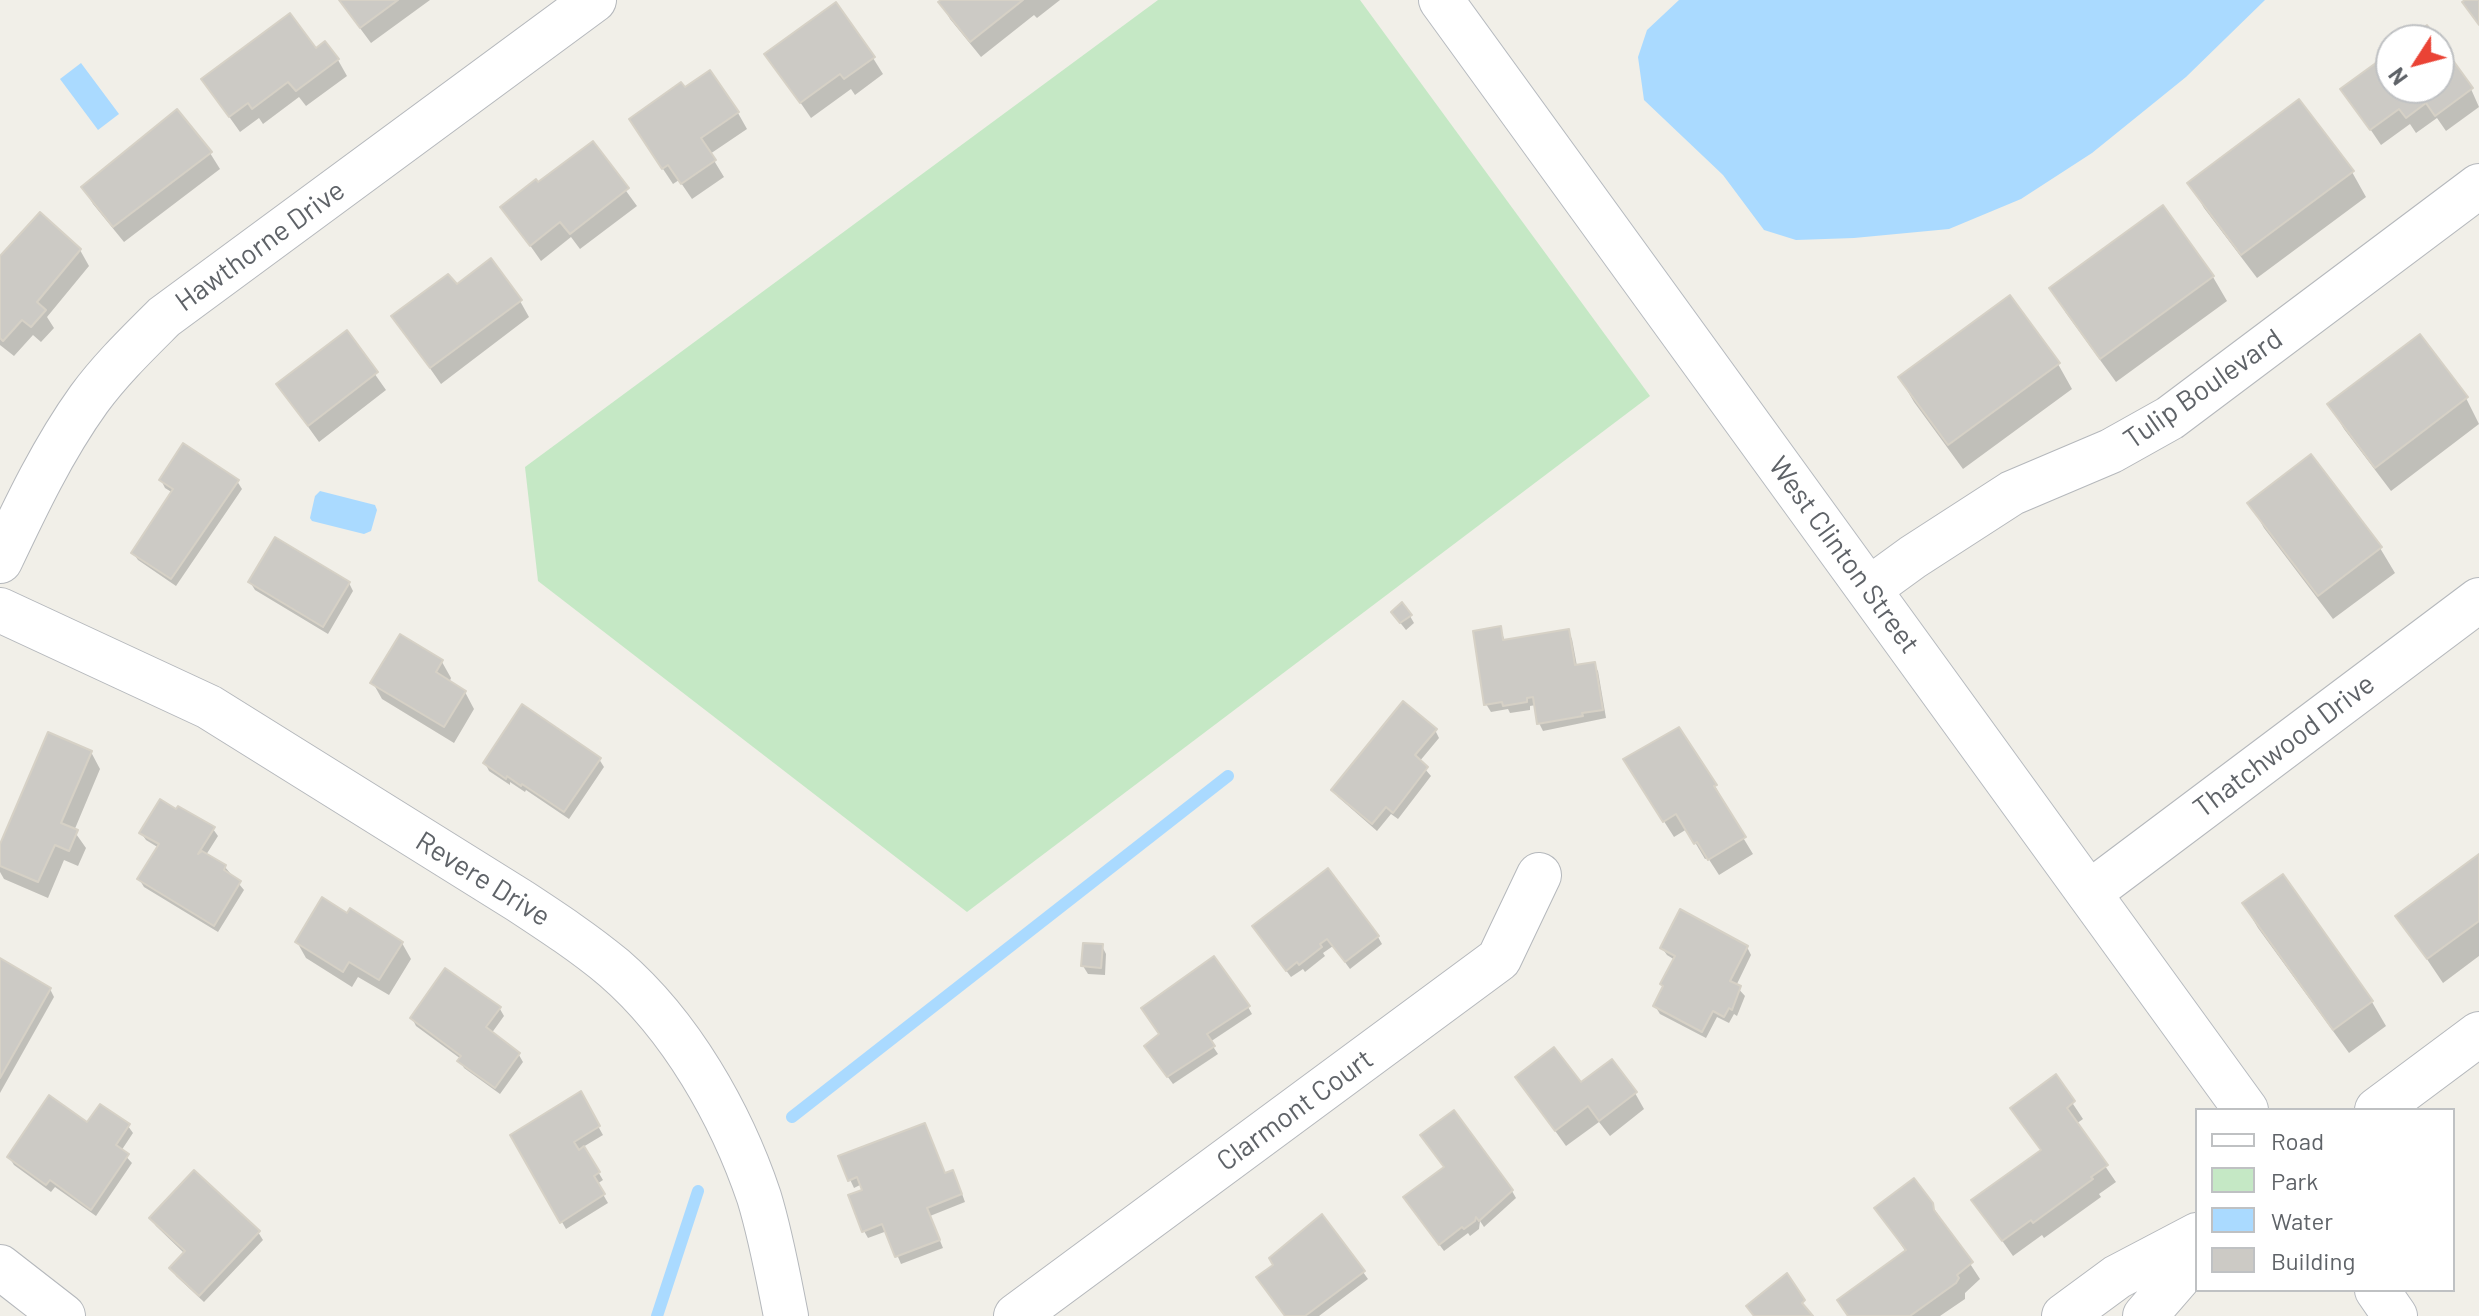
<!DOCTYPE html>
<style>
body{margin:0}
#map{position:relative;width:2479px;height:1316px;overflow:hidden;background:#f1efe8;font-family:Barlow,sans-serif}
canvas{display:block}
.legend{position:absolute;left:2195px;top:1108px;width:260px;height:184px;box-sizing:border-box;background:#fff;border:2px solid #bfc1c3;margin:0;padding:10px 14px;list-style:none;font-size:24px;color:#5f6368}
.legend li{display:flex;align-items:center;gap:16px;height:40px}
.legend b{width:40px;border:2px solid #bfc1c3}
.north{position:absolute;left:2375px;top:24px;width:80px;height:80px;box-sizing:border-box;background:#fff;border:2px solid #bfc1c3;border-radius:50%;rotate:234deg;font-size:22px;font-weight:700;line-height:32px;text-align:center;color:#5f6368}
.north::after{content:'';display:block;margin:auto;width:28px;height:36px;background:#ea4335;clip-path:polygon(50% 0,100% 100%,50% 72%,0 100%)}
</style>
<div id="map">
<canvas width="2479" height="1316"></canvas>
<ul class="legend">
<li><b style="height:10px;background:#fff"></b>Road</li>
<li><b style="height:22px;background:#c5e8c5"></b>Park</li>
<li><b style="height:22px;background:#aadaff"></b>Water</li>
<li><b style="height:22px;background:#cccac5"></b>Building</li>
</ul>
<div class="north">N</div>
</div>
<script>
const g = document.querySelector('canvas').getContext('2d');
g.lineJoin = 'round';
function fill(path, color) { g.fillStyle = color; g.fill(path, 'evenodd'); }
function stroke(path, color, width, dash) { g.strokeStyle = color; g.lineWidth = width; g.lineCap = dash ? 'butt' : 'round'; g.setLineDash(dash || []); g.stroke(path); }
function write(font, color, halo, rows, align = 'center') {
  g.font = font + ' Barlow,sans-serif'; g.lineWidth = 6; g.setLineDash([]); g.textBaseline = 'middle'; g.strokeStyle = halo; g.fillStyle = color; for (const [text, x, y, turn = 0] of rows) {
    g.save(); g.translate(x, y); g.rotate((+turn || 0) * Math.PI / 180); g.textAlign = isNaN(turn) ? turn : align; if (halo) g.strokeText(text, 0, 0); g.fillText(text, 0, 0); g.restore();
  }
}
fill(new Path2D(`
 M 1158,0 L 1360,0 L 1650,396 L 967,912 L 538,581 L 525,467 Z`), '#c5e8c5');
fill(new Path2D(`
 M 1679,0 L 2265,0 L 2186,77 L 2092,153 L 2021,199 L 1949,229 L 1854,238 L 1796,240 L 1764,230 L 1723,175 L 1644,100 L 1638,57 L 1647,30 Z
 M 81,63 L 119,114 L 98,130 L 60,79 Z
 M 320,491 L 375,505 L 377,510 L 371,531 L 364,534 L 312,521 L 310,518 L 315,496 Z`), '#aadaff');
fill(new Path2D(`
 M 339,0 L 430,0 L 371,43 Z
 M 944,0 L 1060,0 L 1037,18 L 1034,15 L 981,57 L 950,19 L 941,3 Z
 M 2439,45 L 2471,89 L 2479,107 L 2446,131 L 2437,118 L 2416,133 L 2410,124 L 2381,145 L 2343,89 L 2391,54 L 2391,88 L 2439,88 Z
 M 315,51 L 338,60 L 347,76 L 306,106 L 299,97 L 263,124 L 259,118 L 240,132 L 203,80 Z
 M 767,54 L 873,58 L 883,74 L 855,95 L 851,89 L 811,118 Z
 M 685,90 L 738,113 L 747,129 L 710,154 L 724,177 L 692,199 L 679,180 L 673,184 L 641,136 Z
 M 592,144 L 637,206 L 580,249 L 571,237 L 541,261 L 503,207 L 538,185 Z
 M 210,153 L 220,169 L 124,242 L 93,204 L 83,187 Z
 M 2352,172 L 2366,197 L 2257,278 L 2204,208 L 2190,183 Z
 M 80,250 L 89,266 L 47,317 L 54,328 L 41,342 L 33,335 L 14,356 L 0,345 L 0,258 Z
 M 2213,277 L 2227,301 L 2116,382 L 2066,313 L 2052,288 Z
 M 457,287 L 520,301 L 529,317 L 441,384 L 394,317 Z
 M 2009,298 L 2058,364 L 2072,389 L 1963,469 L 1914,402 L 1900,378 Z
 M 346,333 L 386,390 L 319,442 L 278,385 Z
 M 2466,398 L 2479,424 L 2391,491 L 2344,429 L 2330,405 Z
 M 2311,457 L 2380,548 L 2395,573 L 2333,619 L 2264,528 L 2250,503 Z
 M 161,480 L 237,481 L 242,489 L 176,586 L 138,560 L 133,553 L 173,493 L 165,488 Z
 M 250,582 L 349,583 L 353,591 L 328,634 L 255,590 Z
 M 1410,616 L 1414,623 L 1406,630 L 1398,620 Z
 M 1500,628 L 1505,641 L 1568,631 L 1572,639 L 1577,666 L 1593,664 L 1598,671 L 1606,718 L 1543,731 L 1539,723 L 1536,705 L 1530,706 L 1530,710 L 1510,713 L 1508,709 L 1491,712 L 1486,704 Z
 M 442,662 L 451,678 L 449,683 L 465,692 L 474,709 L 454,743 L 382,699 L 373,683 Z
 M 1678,729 L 1715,786 L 1724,802 L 1722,803 L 1753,854 L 1719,875 L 1708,858 L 1705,859 L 1687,829 L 1674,837 L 1635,776 Z
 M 1435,730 L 1439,738 L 1419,762 L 1431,776 L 1398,819 L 1391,814 L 1377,831 L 1338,797 L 1334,790 Z
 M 91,752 L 100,769 L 74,831 L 86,848 L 78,866 L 64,860 L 48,898 L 4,879 L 0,872 L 0,849 Z
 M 599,759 L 604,767 L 569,819 L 526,790 L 525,792 L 510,782 L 510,785 L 489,771 L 485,763 Z
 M 213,829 L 218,836 L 206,855 L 225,867 L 244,890 L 218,932 L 144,887 L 139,879 L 159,848 L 146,840 L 141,833 Z
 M 2479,857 L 2479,956 L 2443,983 L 2398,916 Z
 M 2244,904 L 2372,1002 L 2386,1026 L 2349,1053 L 2258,928 Z
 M 1259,934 L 1378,937 L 1382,944 L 1350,969 L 1333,946 L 1323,953 L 1325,956 L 1305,972 L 1303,969 L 1291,977 Z
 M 297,942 L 402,943 L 411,959 L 389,995 L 358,977 L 352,987 L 306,958 Z
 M 1102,946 L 1106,954 L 1105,975 L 1088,974 L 1083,966 Z
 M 1747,947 L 1751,955 L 1736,986 L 1745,996 L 1737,1016 L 1734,1014 L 1729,1023 L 1717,1017 L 1706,1038 L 1660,1014 L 1655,1006 L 1675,960 L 1667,955 L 1662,948 Z
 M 0,960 L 50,989 L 54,997 L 0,1093 Z
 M 1248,1007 L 1252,1014 L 1210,1042 L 1218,1054 L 1173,1084 L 1151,1054 L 1161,1035 Z
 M 500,1009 L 504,1016 L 491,1034 L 519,1055 L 523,1062 L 500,1094 L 464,1068 L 460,1061 L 461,1059 L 416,1026 L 412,1018 Z
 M 2055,1077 L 2083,1119 L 2076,1124 L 2116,1182 L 2099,1194 L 2101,1197 L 2044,1238 L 2042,1235 L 2013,1256 L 1974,1201 L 2042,1152 L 2012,1109 Z
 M 1517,1078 L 1635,1093 L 1644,1109 L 1610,1136 L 1599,1122 L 1566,1146 Z
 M 580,1094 L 603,1135 L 583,1147 L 603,1180 L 597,1184 L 608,1203 L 566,1229 L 512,1135 Z
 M 88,1125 L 128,1126 L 133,1133 L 121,1151 L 132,1163 L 96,1216 L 55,1187 L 51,1192 L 14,1165 L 9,1157 Z
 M 840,1158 L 945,1175 L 957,1180 L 965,1202 L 930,1216 L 943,1248 L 901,1264 L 887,1231 L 868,1238 L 864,1231 L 865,1191 L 862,1184 L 854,1188 Z
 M 1446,1168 L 1512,1191 L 1516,1198 L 1484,1227 L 1480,1221 L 1479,1229 L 1470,1236 L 1468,1233 L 1444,1251 L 1410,1205 Z
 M 1931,1204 L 1980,1279 L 1965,1293 L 1965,1299 L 1940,1316 L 1848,1316 L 1906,1252 L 1876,1208 Z
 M 151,1219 L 258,1232 L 263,1240 L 204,1302 L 176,1276 L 172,1269 L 185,1254 L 156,1226 Z
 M 1363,1272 L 1368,1279 L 1319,1316 L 1286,1316 Z`), '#0003');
stroke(new Path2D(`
 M 792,1117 L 1228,776
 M 657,1316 L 698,1191`), '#aadaff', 12);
const building = new Path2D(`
 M 339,0 L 398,0 L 360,28 Z
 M 941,0 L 1023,0 L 970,42 L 938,2 Z
 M 2465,0 L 2479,0 L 2479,25 L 2462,2 Z
 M 836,2 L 875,57 L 844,79 L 840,74 L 800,103 L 764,54 Z
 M 290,13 L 316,48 L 325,41 L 339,59 L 296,91 L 288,82 L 252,109 L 248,103 L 229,117 L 201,79 Z
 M 2427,25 L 2438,40 L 2407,40 Z
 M 2439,41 L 2473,88 L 2435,116 L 2426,103 L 2406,118 L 2399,109 L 2370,130 L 2340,89 L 2391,52 L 2391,88 L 2439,88 Z
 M 710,70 L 739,112 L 701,138 L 716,160 L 681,184 L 668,165 L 662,169 L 629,119 L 681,82 L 685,87 Z
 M 2299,99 L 2354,171 L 2241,255 L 2187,183 Z
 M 177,109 L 212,152 L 113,227 L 81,187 Z
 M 593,141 L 629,188 L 570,234 L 560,222 L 530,246 L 500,207 L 536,179 L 538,182 Z
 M 2163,205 L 2214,276 L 2100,359 L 2049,288 Z
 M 40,212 L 81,249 L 37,302 L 46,310 L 31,327 L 22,320 L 3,341 L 0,338 L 0,256 Z
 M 491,258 L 522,300 L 430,368 L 391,316 L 448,274 L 457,284 Z
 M 2010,295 L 2060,363 L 1948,445 L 1898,377 Z
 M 347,330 L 378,372 L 308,426 L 276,384 Z
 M 2420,334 L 2468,397 L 2375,468 L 2327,404 Z
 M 183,443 L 239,480 L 171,579 L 131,553 L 173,489 L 159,480 Z
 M 2311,454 L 2382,547 L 2318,596 L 2247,503 Z
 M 275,537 L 350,582 L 323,627 L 248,582 Z
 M 1402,602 L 1412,615 L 1400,623 L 1391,612 Z
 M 1501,626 L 1503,640 L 1569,629 L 1575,665 L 1595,662 L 1603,710 L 1582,713 L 1583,716 L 1537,724 L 1533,697 L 1527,698 L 1527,702 L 1503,706 L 1502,702 L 1484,705 L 1473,631 Z
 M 400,634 L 443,660 L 436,672 L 466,691 L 444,727 L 370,683 Z
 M 1403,701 L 1437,729 L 1415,755 L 1428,767 L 1393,813 L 1386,807 L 1372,824 L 1331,790 Z
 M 522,704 L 601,758 L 564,812 L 522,784 L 521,786 L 507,776 L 506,779 L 483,763 Z
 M 1679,727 L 1717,785 L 1714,786 L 1746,837 L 1708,860 L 1697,842 L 1694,844 L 1676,814 L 1663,822 L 1623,759 Z
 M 48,732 L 92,751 L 61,823 L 78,830 L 69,851 L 55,845 L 38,882 L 0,866 L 0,844 Z
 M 160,799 L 176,809 L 178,806 L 215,827 L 198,854 L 202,851 L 226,865 L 224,870 L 241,881 L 214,926 L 137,879 L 159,844 L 139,833 Z
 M 2479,854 L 2479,921 L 2427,959 L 2395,916 Z
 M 1328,868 L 1379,936 L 1345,962 L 1327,939 L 1320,944 L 1322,947 L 1299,965 L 1297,962 L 1286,971 L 1252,926 Z
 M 2283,874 L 2373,1001 L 2333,1030 L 2242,903 Z
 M 322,897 L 347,913 L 350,908 L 403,942 L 379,980 L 349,962 L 343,972 L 295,942 Z
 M 1680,909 L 1748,946 L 1730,981 L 1741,986 L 1732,1010 L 1729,1008 L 1724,1017 L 1713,1011 L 1702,1032 L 1653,1006 L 1663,986 L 1660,984 L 1675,956 L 1660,948 Z
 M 1083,943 L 1103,944 L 1101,968 L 1081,966 Z
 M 1214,956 L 1250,1006 L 1207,1034 L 1215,1046 L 1167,1077 L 1144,1046 L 1159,1034 L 1141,1008 Z
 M 0,958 L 51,988 L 0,1078 Z
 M 445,968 L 501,1007 L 486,1027 L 520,1053 L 495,1088 L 457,1061 L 461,1056 L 410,1018 Z
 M 1554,1047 L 1581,1082 L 1612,1059 L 1637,1092 L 1599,1121 L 1588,1106 L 1555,1131 L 1515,1077 Z
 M 2056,1074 L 2075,1101 L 2067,1108 L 2108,1165 L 2091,1177 L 2093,1179 L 2033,1223 L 2031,1220 L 2002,1241 L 1971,1200 L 2041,1150 L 2010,1108 Z
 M 581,1091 L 600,1126 L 574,1142 L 579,1150 L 584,1146 L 600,1172 L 594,1176 L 605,1194 L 560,1223 L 510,1135 Z
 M 49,1095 L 87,1122 L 100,1104 L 130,1124 L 116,1145 L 129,1154 L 91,1210 L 50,1180 L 46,1185 L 7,1157 Z
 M 1454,1110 L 1513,1190 L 1479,1221 L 1476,1217 L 1475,1221 L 1464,1229 L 1462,1227 L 1439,1245 L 1403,1197 L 1444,1167 L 1420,1135 Z
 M 925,1123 L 945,1173 L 953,1170 L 962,1194 L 927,1208 L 940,1240 L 895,1257 L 882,1224 L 862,1232 L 848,1195 L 862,1190 L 857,1177 L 848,1181 L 838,1156 Z
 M 194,1170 L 260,1231 L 199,1296 L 169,1268 L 185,1251 L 149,1218 Z
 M 1914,1178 L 1933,1203 L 1934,1210 L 1973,1262 L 1957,1275 L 1959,1278 L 1956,1283 L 1910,1316 L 1848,1316 L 1837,1300 L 1906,1250 L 1874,1208 Z
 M 1322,1214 L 1365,1271 L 1305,1316 L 1285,1316 L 1256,1277 L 1273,1265 L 1269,1258 Z
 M 1787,1273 L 1805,1300 L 1802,1303 L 1813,1316 L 1754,1316 L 1746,1306 Z`);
fill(building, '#cccac5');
stroke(building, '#d6d1c6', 2);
const street = new Path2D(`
 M 0,561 C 26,506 53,449 89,399 C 111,369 138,343 164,317 L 594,0
 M 1869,589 L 1913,557 L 2012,493 L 2111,451 L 2170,418 L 2479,186
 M 0,610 L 209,707 L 520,901 C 552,922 584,943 614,968 C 681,1026 731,1114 759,1197 C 771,1236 778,1276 786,1316
 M 2089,893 L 2479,600
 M 2377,1110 L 2479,1034
 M 0,1267 L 63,1316
 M 1016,1316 L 1499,959 L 1539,875
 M 2064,1316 L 2117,1277 L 2197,1235
 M 2145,1316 L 2197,1256`);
const secondary = new Path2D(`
 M 1441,0 L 2246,1110
 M 2377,1290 L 2395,1316`);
stroke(street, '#b5b8bc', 46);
stroke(secondary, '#b6babf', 46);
stroke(street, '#fff', 44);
stroke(secondary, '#fff', 44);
write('28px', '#5f6368', '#fff', [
 ["Hawthorne Drive",260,246,-36],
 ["Tulip Boulevard",2203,389,-35],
 ["West Clinton Street",1844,555,54],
 ["Thatchwood Drive",2284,746,-37],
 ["Revere Drive",483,879,32],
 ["Clarmont Court",1295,1110,-36]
]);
</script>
